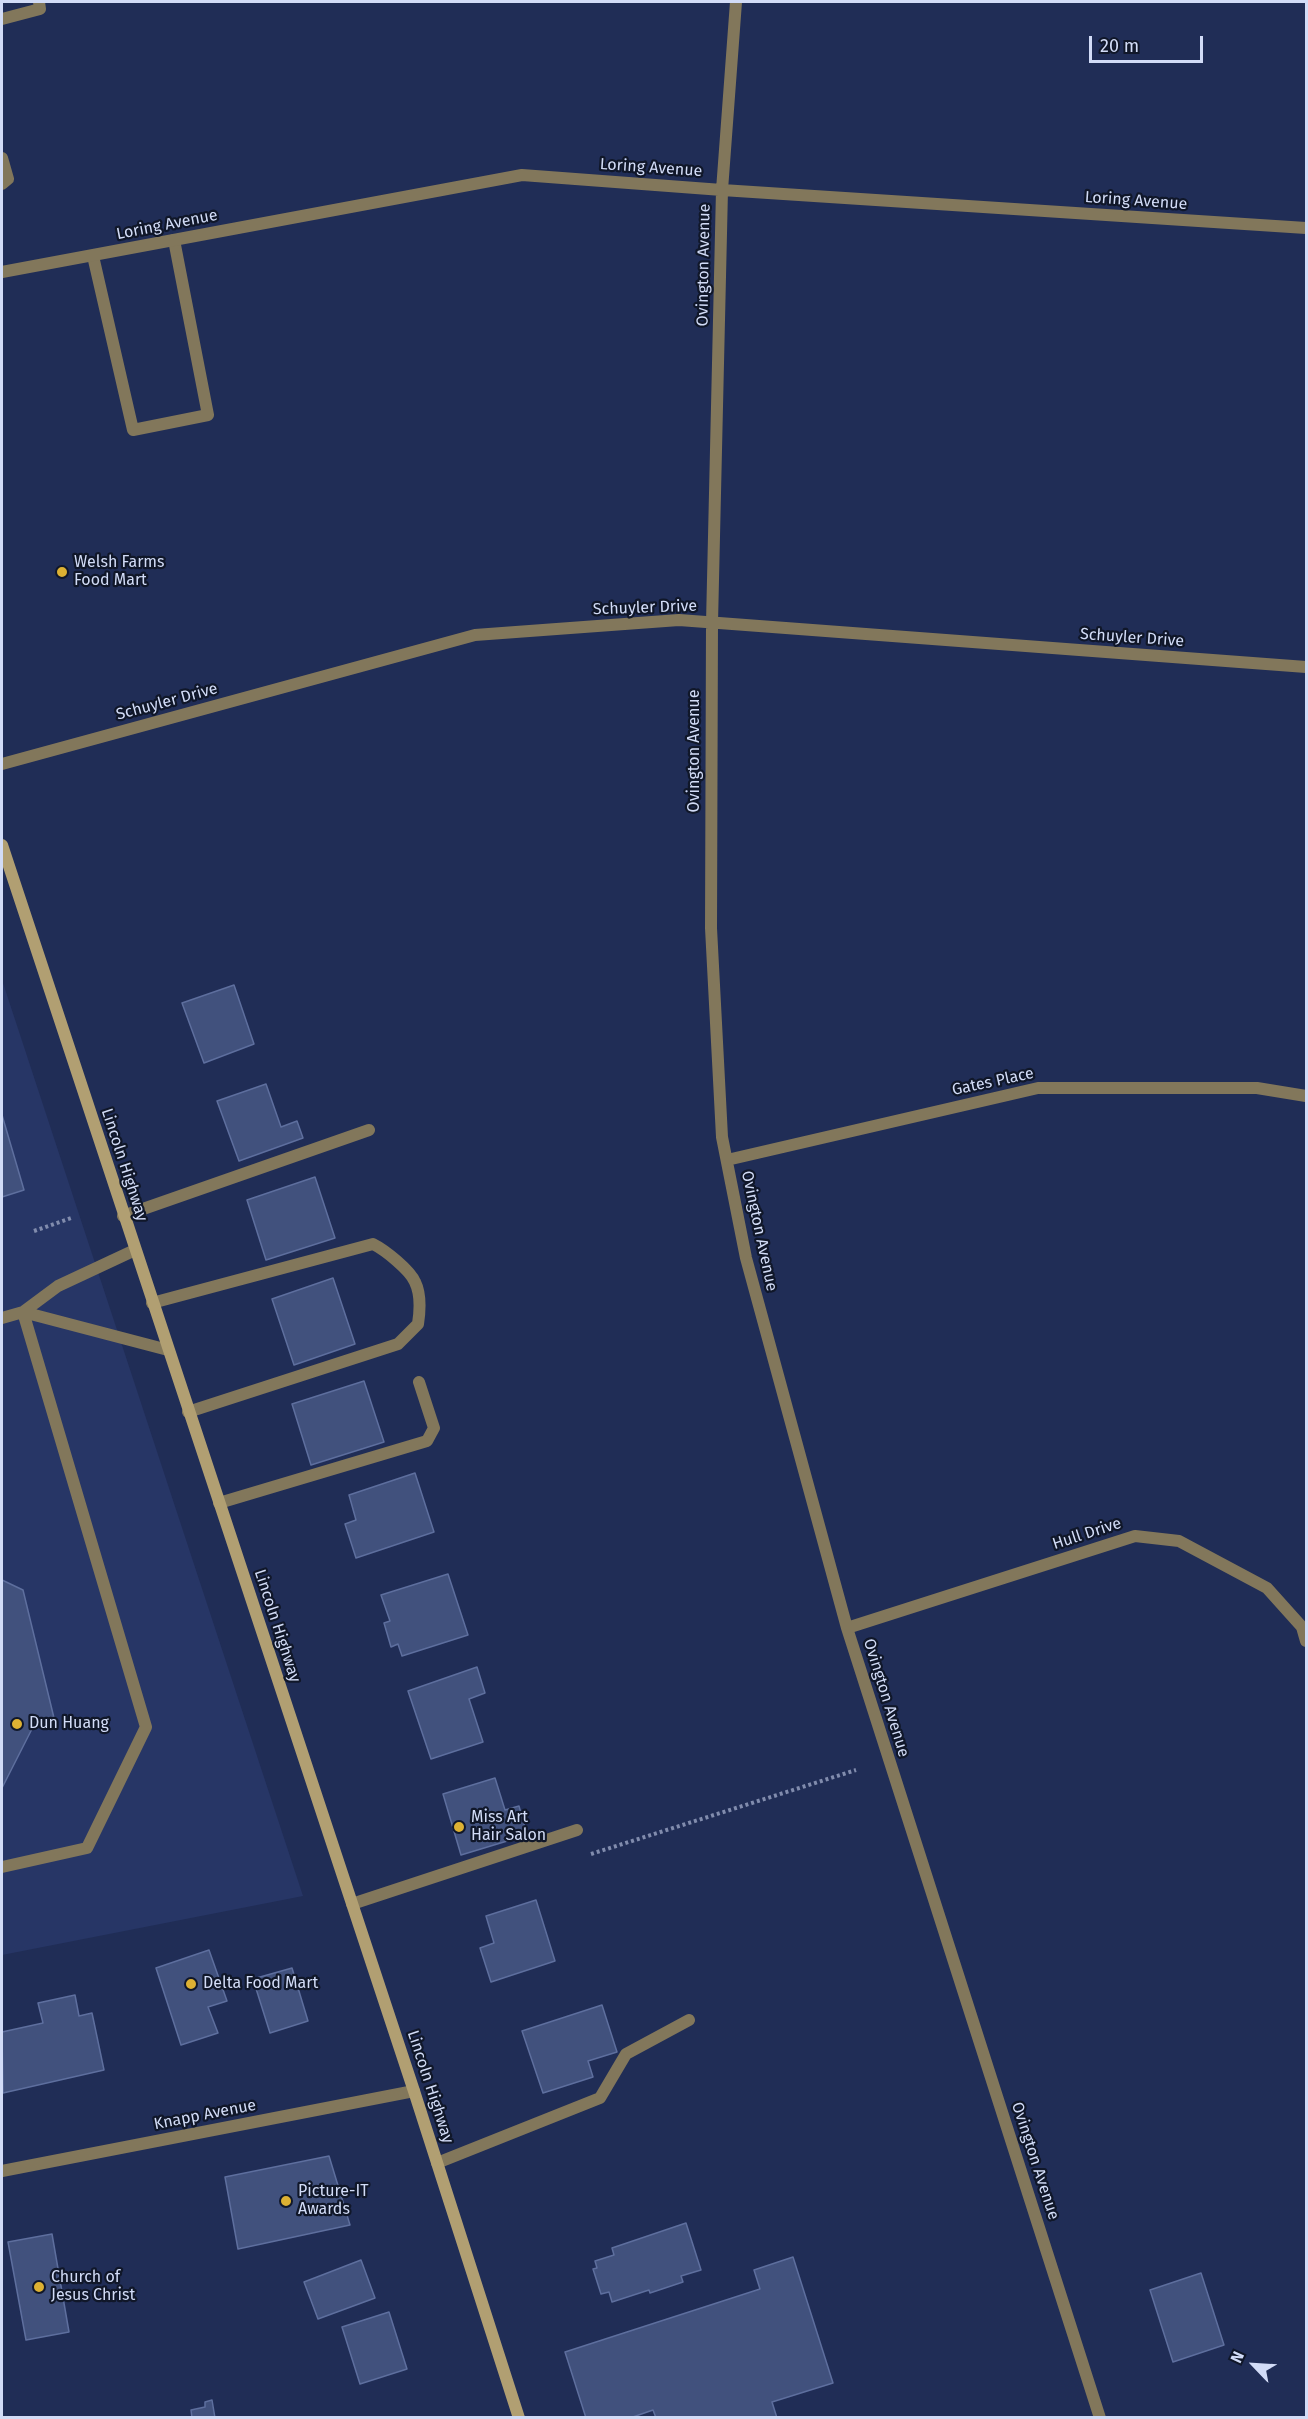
<!DOCTYPE html>
<style>
body{margin:0}
#map{position:relative;width:1308px;height:2419px;overflow:hidden;background:#202d56;font-family:"Fira Sans",sans-serif}
canvas{display:block}
.frame{position:absolute;inset:0;border:3px solid #d2dcf7;pointer-events:none}
.north{position:absolute;left:1224px;top:2335px;width:60px;height:60px;-webkit-text-stroke:4px #101729;paint-order:stroke;rotate:295deg;font-size:16px;font-weight:700;line-height:24px;text-align:center;color:#d2dcf7}
.north::after{content:'';display:block;margin:auto;width:21px;height:27px;background:#d2dcf7;clip-path:polygon(50% 0,100% 100%,50% 72%,0 100%)}
.scale{position:absolute;left:1089px;top:36px;width:114px;height:27px;box-sizing:border-box;border:3px solid #d2dcf7;border-top:0;padding-left:8px;font-size:18px;line-height:21px;white-space:nowrap;color:#d2dcf7;-webkit-text-stroke:4px #101729;paint-order:stroke}
</style>
<div id="map">
<canvas width="1308" height="2419"></canvas>
<div class="frame"></div>
<div class="north">N</div>
<div class="scale">20 m</div>
</div>
<script>
const g = document.querySelector('canvas').getContext('2d');
g.lineJoin = 'round';
function fill(path, color) { g.fillStyle = color; g.fill(path, 'evenodd'); }
function stroke(path, color, width, dash) { g.strokeStyle = color; g.lineWidth = width; g.lineCap = dash ? 'butt' : 'round'; g.setLineDash(dash || []); g.stroke(path); }
function write(font, color, halo, rows, align = 'center') {
  g.font = font + ' "Fira Sans",sans-serif'; g.lineWidth = 4.5; g.setLineDash([]); g.textBaseline = 'middle'; g.strokeStyle = halo; g.fillStyle = color; for (const [text, x, y, turn = 0] of rows) {
    g.save(); g.translate(x, y); g.rotate((+turn || 0) * Math.PI / 180); g.textAlign = isNaN(turn) ? turn : align; if (halo) g.strokeText(text, 0, 0); g.fillText(text, 0, 0); g.restore();
  }
}
fill(new Path2D(`
 M 2,980 L 303,1896 L 2,1955 Z`), '#273666');
const building = new Path2D(`
 M 234,985 L 254,1044 L 204,1063 L 182,1003 Z
 M 266,1084 L 281,1127 L 297,1121 L 303,1138 L 239,1161 L 217,1101 Z
 M 2,1115 L 24,1190 L 2,1197 Z
 M 315,1177 L 335,1238 L 266,1260 L 247,1200 Z
 M 333,1278 L 355,1344 L 294,1365 L 272,1299 Z
 M 364,1381 L 384,1442 L 311,1465 L 292,1404 Z
 M 415,1473 L 434,1532 L 356,1558 L 345,1524 L 356,1520 L 349,1495 Z
 M 448,1574 L 468,1635 L 402,1656 L 398,1644 L 391,1647 L 384,1623 L 390,1621 L 381,1595 Z
 M 2,1580 L 23,1590 L 54,1718 L 36,1721 L 2,1788 Z
 M 477,1667 L 485,1693 L 469,1699 L 483,1742 L 431,1759 L 408,1691 Z
 M 495,1778 L 505,1810 L 519,1806 L 527,1835 L 461,1855 L 443,1794 Z
 M 536,1900 L 555,1961 L 491,1982 L 480,1948 L 494,1943 L 486,1916 Z
 M 209,1950 L 227,2001 L 208,2007 L 218,2033 L 181,2045 L 156,1968 Z
 M 292,1968 L 308,2021 L 270,2033 L 253,1979 Z
 M 75,1995 L 79,2016 L 92,2013 L 104,2070 L 3,2093 L 2,2032 L 43,2023 L 38,2003 Z
 M 602,2005 L 617,2052 L 588,2061 L 593,2077 L 543,2093 L 522,2031 Z
 M 329,2156 L 350,2225 L 238,2249 L 225,2177 Z
 M 686,2223 L 701,2270 L 681,2276 L 683,2282 L 650,2293 L 649,2290 L 612,2302 L 609,2292 L 601,2294 L 593,2269 L 597,2268 L 595,2261 L 614,2255 L 612,2248 Z
 M 52,2234 L 69,2332 L 26,2340 L 8,2242 Z
 M 793,2257 L 833,2383 L 772,2402 L 777,2418 L 656,2418 L 653,2410 L 630,2418 L 586,2418 L 565,2352 L 760,2289 L 754,2270 Z
 M 361,2260 L 375,2298 L 318,2319 L 304,2282 Z
 M 1201,2273 L 1224,2345 L 1173,2362 L 1150,2290 Z
 M 389,2312 L 407,2369 L 360,2384 L 342,2327 Z
 M 212,2400 L 215,2418 L 192,2418 L 191,2410 L 205,2407 L 205,2402 Z`);
fill(building, '#41517d');
stroke(building, '#5e6f9e', 1.5);
stroke(new Path2D(`
 M 34,1231 L 71,1218
 M 591,1854 L 856,1770`), '#818cad', 4, [3, 3]);
stroke(new Path2D(`
 M 2,19 L 40,9 L 39,2
 M 2,158 L 8,179 L 2,184
 M 93,256 L 133,430 L 208,415 L 174,240
 M 123,1216 L 369,1130
 M 152,1303 L 373,1244 C 385,1250 410,1270 415,1282 C 421,1294 420,1311 418,1324 L 398,1344 L 188,1412
 M 23,1312 L 168,1350
 M 2,1318 L 23,1312 L 58,1286 L 135,1250
 M 219,1503 L 427,1441 L 434,1428 L 419,1382
 M 2,1867 L 87,1848 L 146,1727 L 23,1312
 M 352,1904 L 577,1830
 M 437,2163 L 600,2098 L 626,2054 L 689,2020`), '#82775b', 12);
stroke(new Path2D(`
 M 736,2 L 722,190 L 712,623 L 711,928 L 722,1137 L 746,1258 L 847,1628 L 1100,2418
 M 2,272 L 522,175 L 722,190 L 1306,228
 M 2,764 L 475,635 L 679,620 L 1306,667
 M 727,1160 L 1038,1088 L 1257,1088 L 1306,1096
 M 847,1628 L 1135,1536 L 1179,1541 L 1267,1588 L 1302,1627 L 1306,1641
 M 2,2171 L 414,2091`), '#82775b', 12);
stroke(new Path2D(`
 M 2,845 L 414,2091 L 519,2418`), '#b19f72', 12);
for (const [x, y, r, color] of [
 [62,572,6,"#ddb133"],
 [17,1724,6,"#ddb133"],
 [459,1827,6,"#ddb133"],
 [191,1984,6,"#ddb133"],
 [286,2201,6,"#ddb133"],
 [39,2287,6,"#ddb133"]
]) { const dot = new Path2D(); dot.arc(x, y, r, 0, 2 * Math.PI); g.fillStyle = color; g.fill(dot); stroke(dot, '#101729', 2); }
write('16px', '#d2dcf7', '#101729', [
 ["Loring Avenue",651,168,4],
 ["Loring Avenue",1136,201,4],
 ["Loring Avenue",167,225,-11],
 ["Ovington Avenue",704,265,-89],
 ["Schuyler Drive",645,608,-2],
 ["Schuyler Drive",1132,638,4],
 ["Schuyler Drive",167,702,-15],
 ["Ovington Avenue",695,751,-90],
 ["Gates Place",993,1082,-12],
 ["Lincoln Highway",124,1165,72],
 ["Ovington Avenue",759,1231,78],
 ["Hull Drive",1087,1534,-18],
 ["Lincoln Highway",277,1626,72],
 ["Ovington Avenue",886,1698,73],
 ["Lincoln Highway",430,2087,72],
 ["Knapp Avenue",205,2115,-11],
 ["Ovington Avenue",1035,2161,72]
]);
write('16px', '#d2dcf7', '#101729', [
 ["Welsh Farms",74,563],
 ["Food Mart",74,581],
 ["Dun Huang",29,1724],
 ["Miss Art",471,1818],
 ["Hair Salon",471,1836],
 ["Delta Food Mart",203,1984],
 ["Picture-IT",298,2192],
 ["Awards",298,2210],
 ["Church of",51,2278],
 ["Jesus Christ",51,2296]
], 'left');
</script>
